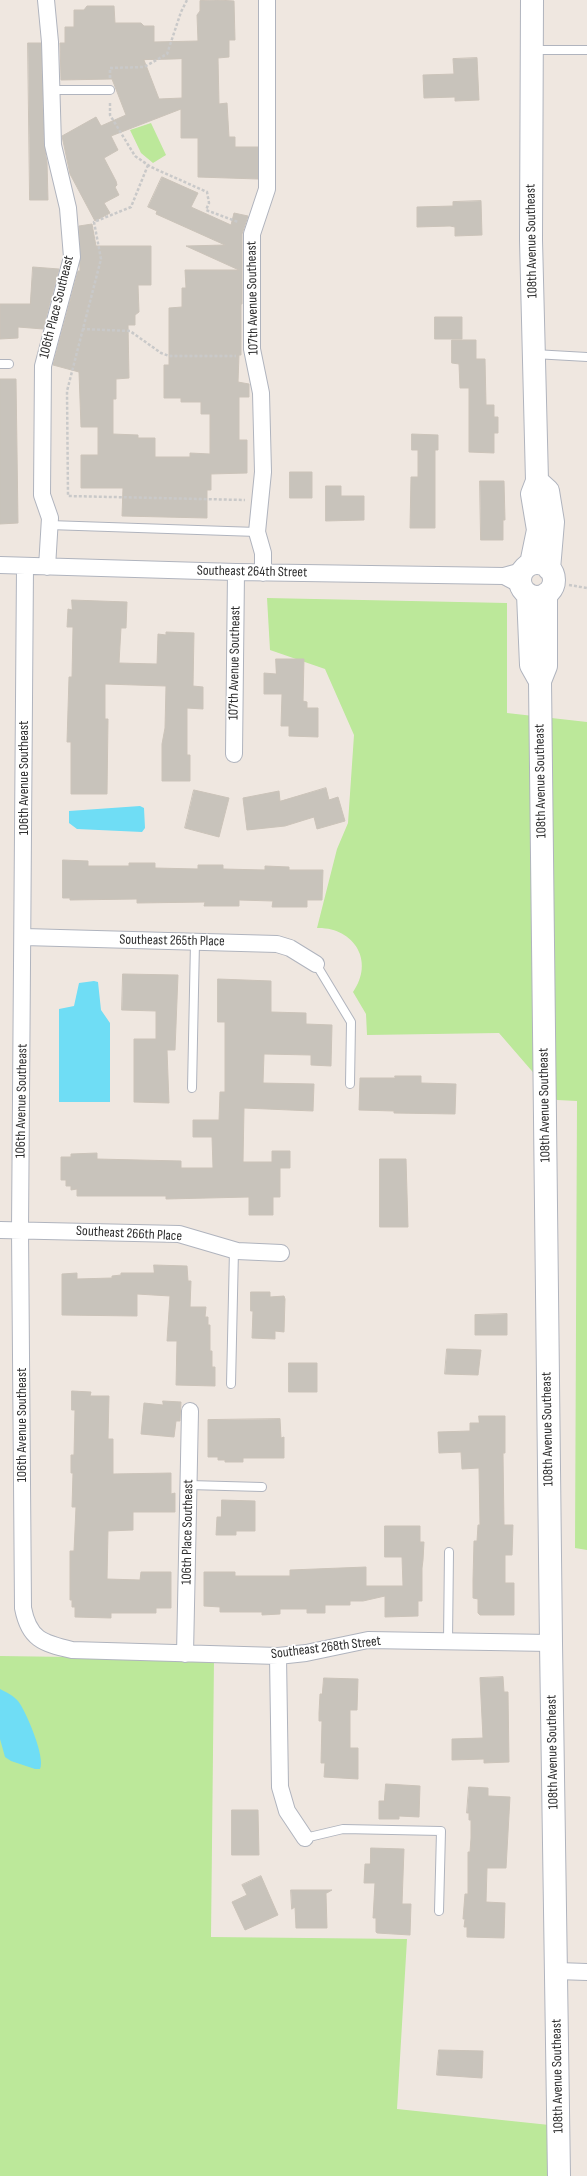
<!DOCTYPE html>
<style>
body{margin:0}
canvas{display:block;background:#efe7e0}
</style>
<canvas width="587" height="2176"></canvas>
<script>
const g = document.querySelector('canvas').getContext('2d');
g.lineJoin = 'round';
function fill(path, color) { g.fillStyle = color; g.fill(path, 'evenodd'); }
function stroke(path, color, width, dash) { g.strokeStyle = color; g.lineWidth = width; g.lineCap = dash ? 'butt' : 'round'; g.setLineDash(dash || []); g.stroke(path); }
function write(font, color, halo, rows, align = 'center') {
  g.font = font + ' "Sofia Sans Condensed",sans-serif'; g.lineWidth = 3.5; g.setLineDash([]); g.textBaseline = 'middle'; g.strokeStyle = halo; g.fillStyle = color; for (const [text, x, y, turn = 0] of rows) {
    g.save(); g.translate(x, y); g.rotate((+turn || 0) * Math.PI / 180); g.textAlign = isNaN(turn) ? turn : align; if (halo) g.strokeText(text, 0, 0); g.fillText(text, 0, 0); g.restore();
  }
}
fill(new Path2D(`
 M 151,123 L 166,155 L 153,163 L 141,153 L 130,130 Z
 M 267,598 L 507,603 L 507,713 L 587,722 L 587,1550 L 575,1548 L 577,1101 L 557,1100 L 499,1033 L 367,1035 L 366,1014 L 353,992 C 375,961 354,927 317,928 L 337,849 L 348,823 L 354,735 L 325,669 L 270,650 Z
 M 0,1656 L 214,1659 L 211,1937 L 407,1939 L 397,2109 L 559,2126 L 559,2176 L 0,2176 Z`), '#bce89a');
fill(new Path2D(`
 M 140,806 L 144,808 L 145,828 L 142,832 L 77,829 L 69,823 L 69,811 Z
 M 94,981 L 98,982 L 101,1010 L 110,1023 L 110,1102 L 59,1102 L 59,1009 L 74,1006 L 79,983 Z
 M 0,1689 C 6,1692 14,1696 18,1701 C 26,1711 46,1758 40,1769 L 35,1769 L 11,1761 L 5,1757 L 0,1739 Z`), '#6fddf5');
const building = new Path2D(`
 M 217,0 L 234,1 L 235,40 L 229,40 L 229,57 L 218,58 L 219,104 L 227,103 L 229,137 L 235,137 L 235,147 L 258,147 L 258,179 L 198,177 L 198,138 L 181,138 L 181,109 L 111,136 L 118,150 L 104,158 L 116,181 L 117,185 L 115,187 L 119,195 L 104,203 L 110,213 L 95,221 L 70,174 L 62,136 L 96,117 L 101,126 L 126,115 L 112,79 L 61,80 L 60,43 L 65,43 L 65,27 L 74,27 L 74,10 L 84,10 L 87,6 L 114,6 L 115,23 L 141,23 L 144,26 L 154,26 L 154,42 L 198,41 L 197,15 L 200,11 L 200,1 ZM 182,59 L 182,98 L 159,99 L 144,60 Z
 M 28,43 L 41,43 L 44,145 L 47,162 L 48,200 L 30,200 Z
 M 477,58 L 479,100 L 455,101 L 455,97 L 424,98 L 423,75 L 454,74 L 453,59 Z
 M 162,177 L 198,193 L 191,207 L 231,225 L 234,213 L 248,216 L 242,234 L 242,304 L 241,304 L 241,355 L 239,355 L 238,382 L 249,384 L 249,397 L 239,397 L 239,440 L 247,440 L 247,473 L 211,474 L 211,490 L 207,490 L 207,518 L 122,516 L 123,488 L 81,488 L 81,455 L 98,455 L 98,427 L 81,427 L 79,372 L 53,365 L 78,271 L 80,271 L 79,226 L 92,224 L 96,246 L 151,246 L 151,285 L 138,285 L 139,312 L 135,315 L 135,325 L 128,325 L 129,378 L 116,379 L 116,399 L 113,399 L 113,434 L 138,435 L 138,438 L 155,438 L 155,457 L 190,457 L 190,453 L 210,454 L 210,414 L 201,414 L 201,402 L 181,402 L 181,398 L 164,398 L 164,365 L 169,365 L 169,308 L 182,307 L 182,288 L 186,288 L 185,270 L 239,270 L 186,246 L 225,245 L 156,214 L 157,211 L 148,207 Z
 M 481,201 L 482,235 L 455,236 L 455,227 L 450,226 L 417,227 L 417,207 L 453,206 L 453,202 Z
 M 33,267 L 59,269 L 43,329 L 18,327 L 18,338 L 0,339 L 0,304 L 30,304 Z
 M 435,317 L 462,317 L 462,339 L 435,339 Z
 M 452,340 L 476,340 L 476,359 L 485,359 L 486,405 L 494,405 L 494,417 L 498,417 L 498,433 L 494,433 L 494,453 L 469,452 L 469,388 L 460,388 L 459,364 L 452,363 Z
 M 0,379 L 16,379 L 18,523 L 0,524 Z
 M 412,434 L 438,435 L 438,450 L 435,450 L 435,528 L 410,528 L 411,477 L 418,477 L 418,450 L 412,450 Z
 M 290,472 L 312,472 L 312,498 L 290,498 Z
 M 480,481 L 504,481 L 505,520 L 503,520 L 503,540 L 481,540 Z
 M 326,486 L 341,486 L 341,496 L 364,496 L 364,520 L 326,521 Z
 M 72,600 L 127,602 L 126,628 L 121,628 L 119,663 L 157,664 L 158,634 L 166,635 L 166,632 L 194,633 L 193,686 L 203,687 L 203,709 L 187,708 L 187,755 L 190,755 L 190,781 L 162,781 L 162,744 L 165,728 L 166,686 L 105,684 L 105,719 L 108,719 L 107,794 L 71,794 L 71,742 L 67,742 L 69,677 L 72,677 L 73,627 L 67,627 L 68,609 L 72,610 Z
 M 276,659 L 304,659 L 303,701 L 307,702 L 307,708 L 318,708 L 318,737 L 289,736 L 289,726 L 281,726 L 282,694 L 264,694 L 264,673 L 276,674 Z
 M 326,788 L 329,800 L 338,797 L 345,821 L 317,829 L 314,817 L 285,826 L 247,830 L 243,798 L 279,791 L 280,801 Z
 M 194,790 L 229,798 L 219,837 L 185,828 Z
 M 63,860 L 88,861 L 88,866 L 129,866 L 129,863 L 155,863 L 155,868 L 198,869 L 198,865 L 223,865 L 223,869 L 265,870 L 265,866 L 289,867 L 289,870 L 323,870 L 322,900 L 307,900 L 307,907 L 272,907 L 273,901 L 239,900 L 239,906 L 204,906 L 205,902 L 137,903 L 137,899 L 70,900 L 70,898 L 63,898 Z
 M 123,974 L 178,975 L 175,1050 L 167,1050 L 169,1103 L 134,1102 L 134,1039 L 156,1039 L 156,1011 L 122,1010 Z
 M 218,979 L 271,981 L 271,1012 L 306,1013 L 306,1024 L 332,1025 L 331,1066 L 311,1065 L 311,1055 L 264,1054 L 263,1083 L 314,1084 L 313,1111 L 244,1108 L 243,1162 L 272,1162 L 272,1151 L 290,1151 L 290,1168 L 280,1168 L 280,1197 L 273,1197 L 273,1215 L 249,1215 L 249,1197 L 166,1199 L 166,1196 L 77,1196 L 77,1189 L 71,1190 L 71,1186 L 66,1186 L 66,1180 L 61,1180 L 61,1157 L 71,1157 L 71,1154 L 97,1153 L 97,1159 L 181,1161 L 181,1168 L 213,1168 L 212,1137 L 193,1137 L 193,1120 L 219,1120 L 220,1092 L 225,1092 L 225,1022 L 218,1022 Z
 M 395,1076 L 421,1076 L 421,1083 L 456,1084 L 455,1114 L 394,1113 L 394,1111 L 359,1110 L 360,1078 L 395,1078 Z
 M 380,1159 L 406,1159 L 408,1227 L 380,1227 Z
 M 154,1265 L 187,1266 L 188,1281 L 191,1281 L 190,1307 L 206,1307 L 205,1317 L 208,1317 L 208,1325 L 210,1325 L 210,1351 L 212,1351 L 212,1367 L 215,1367 L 215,1386 L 176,1385 L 177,1341 L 167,1341 L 170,1296 L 137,1294 L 137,1316 L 62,1315 L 62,1274 L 77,1273 L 77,1279 L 112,1278 L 112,1276 L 121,1275 L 121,1273 L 154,1273 Z
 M 251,1292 L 270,1292 L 270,1297 L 284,1296 L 285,1299 L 284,1332 L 275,1331 L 275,1339 L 252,1338 L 253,1311 L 251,1311 Z
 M 507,1314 L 507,1335 L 475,1335 L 475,1315 Z
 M 447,1349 L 481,1350 L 478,1375 L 445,1374 Z
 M 289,1363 L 317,1363 L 317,1392 L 289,1392 Z
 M 72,1391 L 91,1392 L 90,1396 L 109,1396 L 108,1439 L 113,1439 L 113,1474 L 171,1473 L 171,1494 L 175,1493 L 175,1512 L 133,1512 L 133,1530 L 108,1531 L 107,1579 L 140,1580 L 141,1572 L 171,1572 L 171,1608 L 156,1608 L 156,1613 L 111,1613 L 111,1618 L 75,1617 L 75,1607 L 72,1607 L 72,1600 L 70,1600 L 70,1551 L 74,1551 L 76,1507 L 72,1507 L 73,1473 L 71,1473 L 71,1455 L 74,1455 L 75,1410 L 72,1410 Z
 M 163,1401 L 181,1402 L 180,1421 L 176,1421 L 174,1437 L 141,1434 L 144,1403 L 163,1405 Z
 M 479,1416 L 505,1416 L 505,1453 L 503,1453 L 504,1525 L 513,1525 L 512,1555 L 505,1555 L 505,1583 L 514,1583 L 514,1615 L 480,1615 L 478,1613 L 478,1599 L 473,1598 L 473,1580 L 474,1541 L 477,1541 L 478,1525 L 480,1525 L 479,1468 L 462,1469 L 461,1452 L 439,1453 L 438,1432 L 470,1431 L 470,1423 L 479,1423 Z
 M 280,1419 L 281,1438 L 284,1437 L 284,1458 L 243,1458 L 243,1462 L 225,1462 L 225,1460 L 218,1460 L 218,1457 L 208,1457 L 208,1420 Z
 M 222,1500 L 255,1501 L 255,1531 L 236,1531 L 236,1535 L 216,1535 L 217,1517 L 221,1517 Z
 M 385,1526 L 420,1526 L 420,1542 L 424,1542 L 423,1560 L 422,1568 L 422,1601 L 418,1601 L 418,1616 L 385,1617 L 385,1596 L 363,1601 L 350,1601 L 350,1605 L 325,1605 L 325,1613 L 307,1613 L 307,1609 L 280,1609 L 280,1614 L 262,1615 L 262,1612 L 220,1612 L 220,1607 L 204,1606 L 204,1572 L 235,1572 L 235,1576 L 290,1576 L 290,1570 L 366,1567 L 366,1586 L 403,1586 L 402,1557 L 385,1557 Z
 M 503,1677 L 504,1692 L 508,1692 L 509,1762 L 484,1763 L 484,1759 L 452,1760 L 452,1739 L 483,1738 L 480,1678 Z
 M 324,1678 L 358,1679 L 357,1710 L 350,1710 L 350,1748 L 358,1748 L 358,1779 L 324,1777 L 325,1763 L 321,1763 L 322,1721 L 319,1721 L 319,1713 L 320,1694 L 322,1694 Z
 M 386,1784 L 420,1786 L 419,1817 L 399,1816 L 399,1819 L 379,1819 L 379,1801 L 384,1801 Z
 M 469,1787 L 488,1788 L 488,1796 L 510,1797 L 506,1868 L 487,1868 L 486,1902 L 505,1903 L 504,1938 L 467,1937 L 467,1927 L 464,1927 L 465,1919 L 463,1919 L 465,1894 L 468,1894 L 468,1852 L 470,1852 L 471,1838 L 471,1820 L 469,1820 L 469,1813 L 467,1813 Z
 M 232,1810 L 258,1810 L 259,1855 L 232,1855 Z
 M 371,1848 L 404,1849 L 402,1904 L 411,1904 L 410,1935 L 377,1933 L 376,1932 L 376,1918 L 373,1918 L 375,1883 L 364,1883 L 365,1864 L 370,1864 Z
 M 261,1876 L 278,1915 L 245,1930 L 232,1902 L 247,1895 L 242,1885 Z
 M 291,1890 L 332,1890 L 325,1894 L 326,1894 L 327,1928 L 296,1928 L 295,1907 L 292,1909 Z
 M 439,2050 L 483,2051 L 482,2078 L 437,2075 Z`);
fill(building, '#c8c3bb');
stroke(building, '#cbc3b9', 1);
const lane = new Path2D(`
 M 532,50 L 587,50
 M 51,90 L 110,90
 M 534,354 L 587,357
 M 0,364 L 9,364
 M 49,525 L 257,532
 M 316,964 L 351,1022 L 350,1084
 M 192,1088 L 195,942
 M 231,1384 L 234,1250
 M 189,1485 L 262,1487
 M 448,1641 L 449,1552
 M 305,1838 L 343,1829 L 441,1831 L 439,1911`);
const street = new Path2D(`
 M 46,0 L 50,42 L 53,145 L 68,208 L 72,257 L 43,366 L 42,495 L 50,518 L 47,567
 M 0,565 L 236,572 L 504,576 L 522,571
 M 25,567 L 20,1230 L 23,1608 C 29,1639 42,1643 72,1650 L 278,1656 L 306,1653 L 368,1640 L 551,1643
 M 263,573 L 263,553 L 257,532 L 263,472 L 261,393 L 252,349 L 252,234 L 267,189 L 267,0
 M 504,576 L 521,585
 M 234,754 L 236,572
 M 24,937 L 277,944 L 290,948 L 316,964
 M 0,1230 L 179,1234 L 237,1251 L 281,1253
 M 185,1654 L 190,1411
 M 278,1656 L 280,1787 L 287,1811 L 305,1838
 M 557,1971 L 587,1972`);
const secondary = new Path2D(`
 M 537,481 L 548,491 L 553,522 L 549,569
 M520 580a17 17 0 1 1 34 0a17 17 0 1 1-34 0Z
 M 531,564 L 538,530 L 532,494 L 537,481 L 531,240 L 532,0
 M 528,594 L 531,665 L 540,681
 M 546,594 L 546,666 L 540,681 L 551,1643 L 559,2176`);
stroke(lane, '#b0b4be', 10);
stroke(street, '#b0b4be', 18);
stroke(secondary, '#b0b4be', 24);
stroke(new Path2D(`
 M 110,78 L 110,68 L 144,67 L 167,54 L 181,12 L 187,0
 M 110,103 L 110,115 L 135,156 L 151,167 L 207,192 L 209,203 L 206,210 L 238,222
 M 148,165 L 131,207 L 94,222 L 101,259 L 67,391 L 68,496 L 245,500
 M 82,329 L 130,331 L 161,353 L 169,356 L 236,356
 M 569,585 L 587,588`), '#c9c9c9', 2.5, [3, 2]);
stroke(lane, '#fff', 8);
stroke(street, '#fff', 16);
stroke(secondary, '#fff', 22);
write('14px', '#2e2e2e', '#fff', [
 ["108th Avenue Southeast",532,241,-91],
 ["107th Avenue Southeast",253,298,-91],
 ["106th Place Southeast",57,307,-76],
 ["Southeast 264th Street",252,572,1],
 ["107th Avenue Southeast",235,663,-89],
 ["106th Avenue Southeast",24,778,-90],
 ["108th Avenue Southeast",541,781,-91],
 ["Southeast 265th Place",172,941,1],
 ["106th Avenue Southeast",22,1101,-89],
 ["108th Avenue Southeast",545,1105,-91],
 ["Southeast 266th Place",129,1234,3],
 ["106th Avenue Southeast",22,1425,-90],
 ["108th Avenue Southeast",548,1429,-91],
 ["106th Place Southeast",188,1532,-89],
 ["Southeast 268th Street",326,1648,-7],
 ["108th Avenue Southeast",553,1752,-91],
 ["108th Avenue Southeast",558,2076,-91]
]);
</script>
